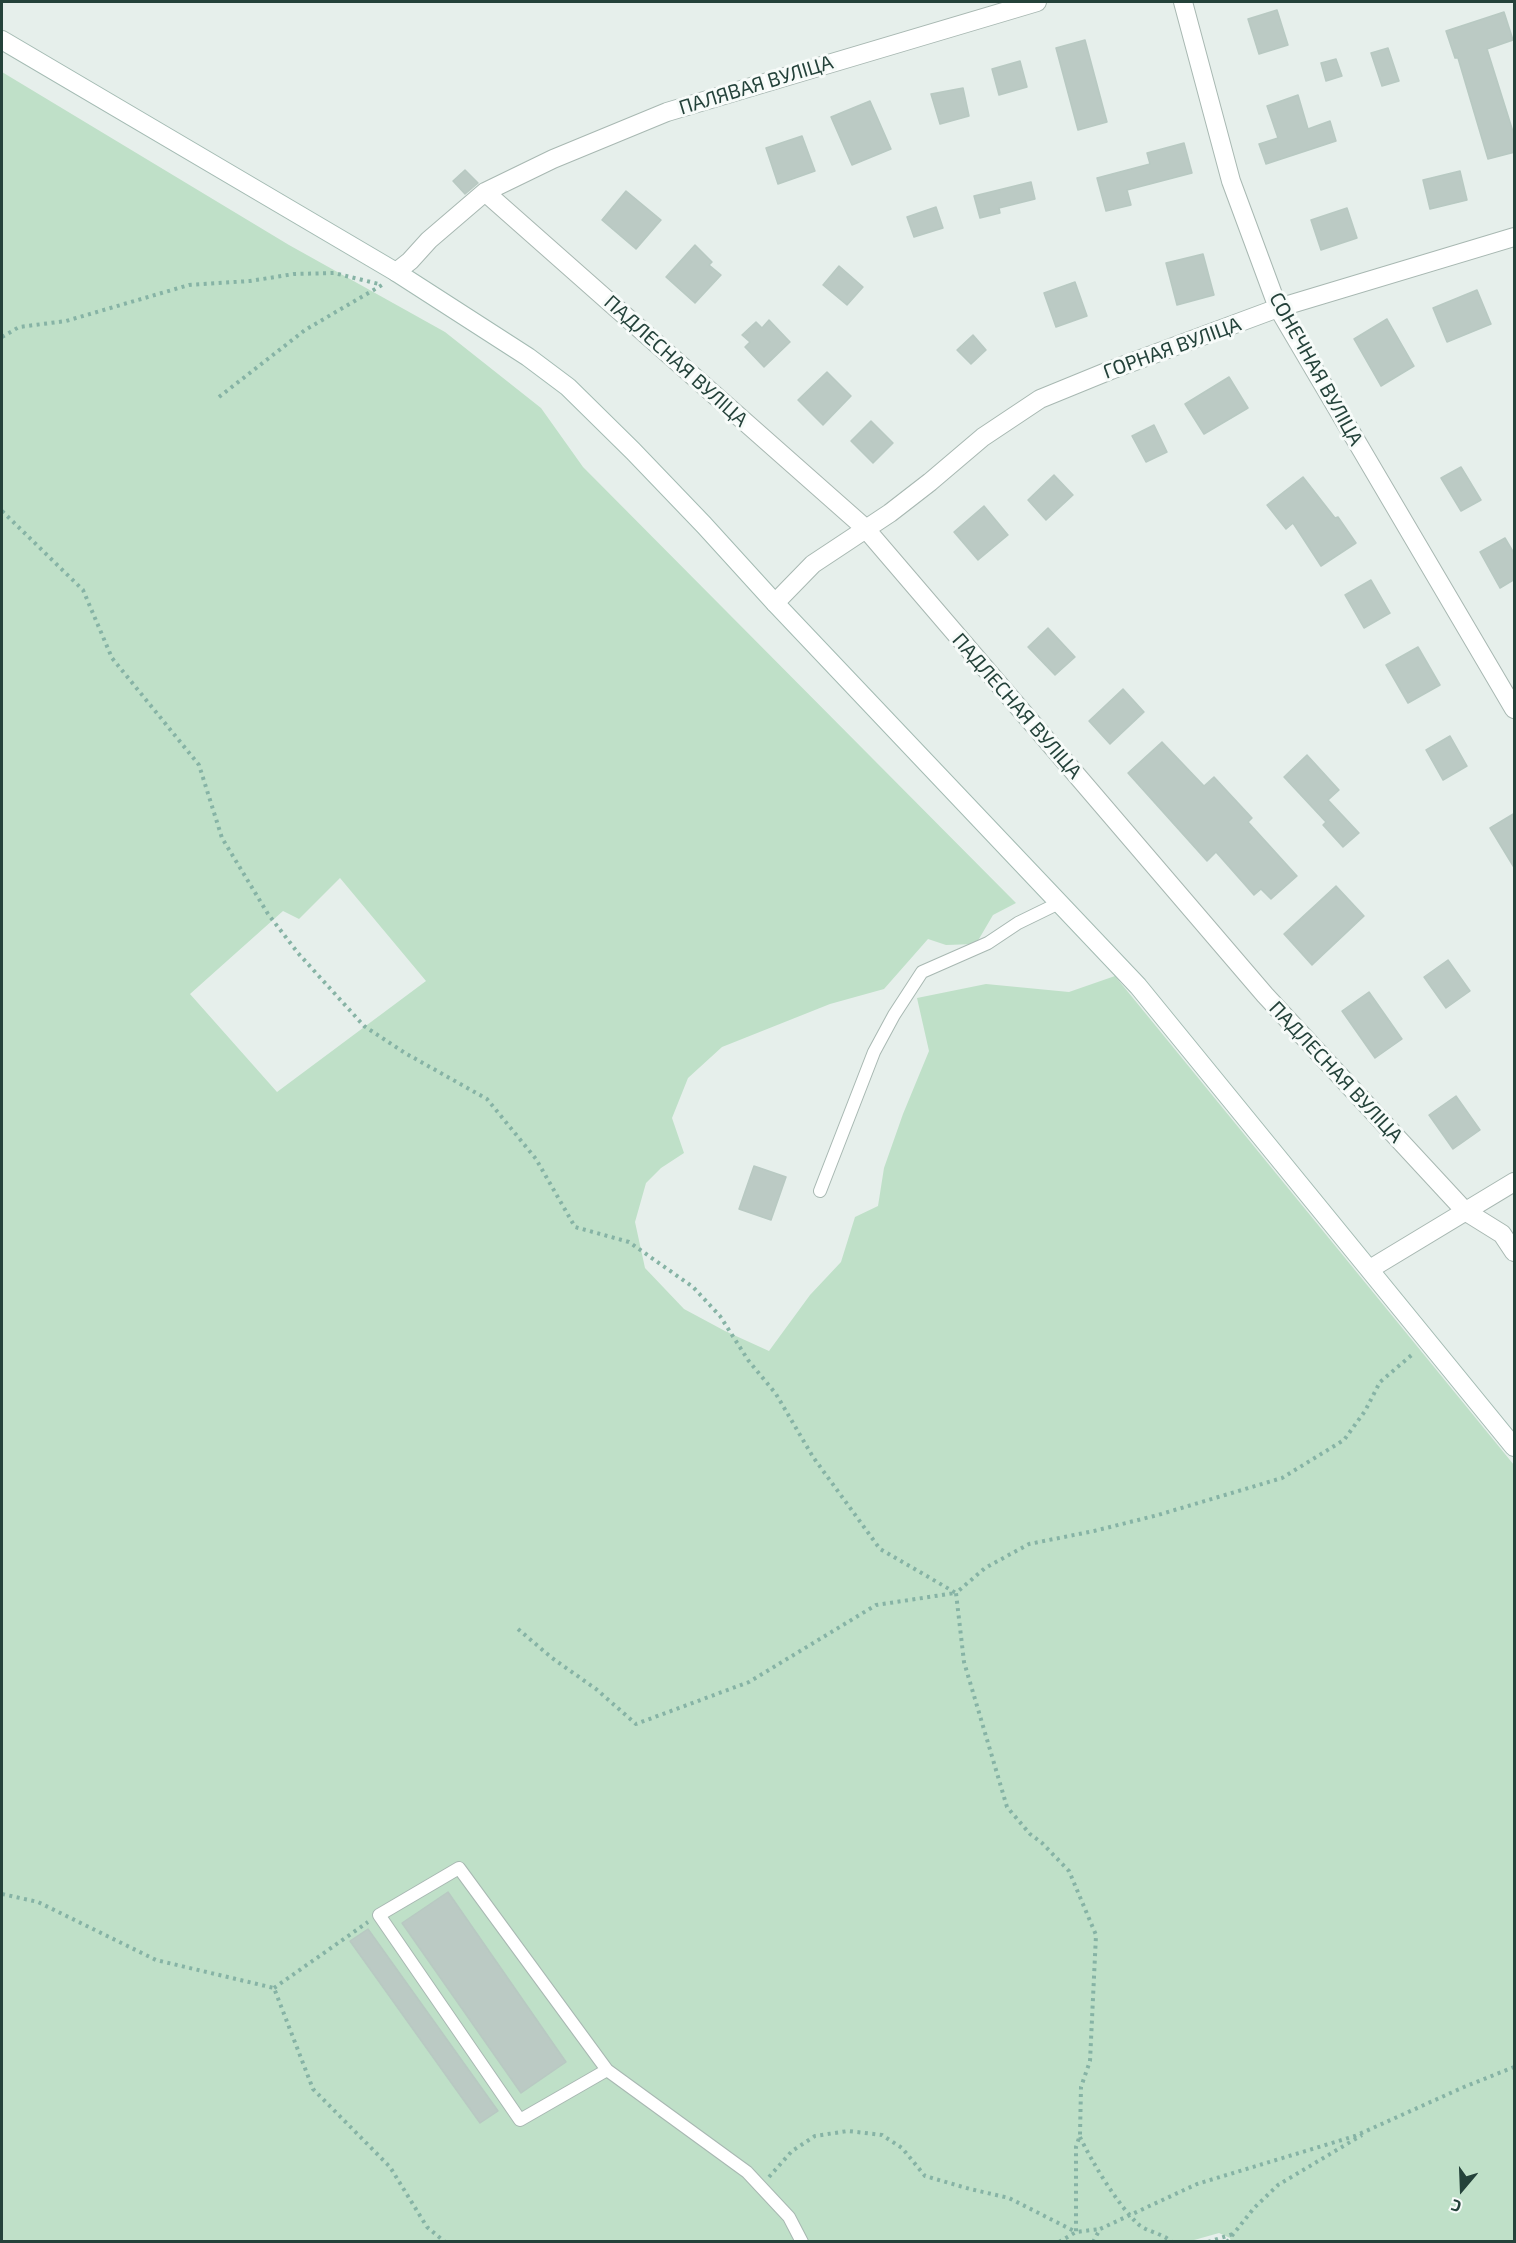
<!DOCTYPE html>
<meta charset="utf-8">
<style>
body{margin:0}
#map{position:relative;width:1516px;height:2243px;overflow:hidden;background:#e6efeb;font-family:"Exo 2",sans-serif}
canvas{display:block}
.frame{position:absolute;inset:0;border:3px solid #24423a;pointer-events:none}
.north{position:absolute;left:1432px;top:2159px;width:60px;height:60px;-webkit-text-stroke:4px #f7fbf9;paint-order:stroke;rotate:199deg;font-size:16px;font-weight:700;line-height:24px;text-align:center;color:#24423a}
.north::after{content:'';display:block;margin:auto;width:21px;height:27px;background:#24423a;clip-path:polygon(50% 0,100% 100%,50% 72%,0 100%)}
</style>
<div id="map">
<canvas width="1516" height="2243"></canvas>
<div class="frame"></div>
<div class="north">С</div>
</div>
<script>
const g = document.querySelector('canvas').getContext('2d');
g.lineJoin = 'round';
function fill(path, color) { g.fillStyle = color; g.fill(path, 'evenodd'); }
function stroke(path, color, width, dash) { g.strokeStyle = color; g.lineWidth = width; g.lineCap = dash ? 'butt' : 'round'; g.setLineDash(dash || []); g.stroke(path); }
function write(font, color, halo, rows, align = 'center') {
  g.font = font + ' "Exo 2",sans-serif'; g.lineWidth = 6; g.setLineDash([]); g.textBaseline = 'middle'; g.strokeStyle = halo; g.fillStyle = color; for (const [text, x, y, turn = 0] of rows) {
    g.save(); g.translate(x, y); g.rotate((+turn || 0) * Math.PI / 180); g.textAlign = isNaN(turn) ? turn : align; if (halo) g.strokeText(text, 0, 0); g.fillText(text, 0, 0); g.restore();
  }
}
fill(new Path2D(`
 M 2,72 L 289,245 L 445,332 L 541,408 L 583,467 L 1016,903 L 993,915 L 976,944 L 946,945 L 928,939 L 884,989 L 830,1004 L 722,1047 L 688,1078 L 672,1118 L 684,1153 L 661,1168 L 646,1183 L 635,1222 L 645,1268 L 684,1309 L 725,1331 L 769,1351 L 810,1295 L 841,1262 L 855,1217 L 878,1206 L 884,1168 L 903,1114 L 929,1051 L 917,998 L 986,984 L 1069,992 L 1115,976 L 1514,1465 L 1514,2241 L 1231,2242 L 1230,2238 L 1219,2233 L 1187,2242 L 2,2241 ZM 340,878 L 426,981 L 277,1092 L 190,994 L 283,911 L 299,919 Z`), '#bfe0c8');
const building = new Path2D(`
 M 1277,10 L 1288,45 L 1259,54 L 1248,19 Z
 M 1504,12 L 1513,40 L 1487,49 L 1515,138 L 1515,152 L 1488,159 L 1458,58 L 1455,58 L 1446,31 Z
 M 1085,40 L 1107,122 L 1078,130 L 1056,48 Z
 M 1388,48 L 1399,81 L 1382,86 L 1371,53 Z
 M 1336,59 L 1342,76 L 1326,81 L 1321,63 Z
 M 1020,61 L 1027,87 L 999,95 L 992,69 Z
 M 963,88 L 969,116 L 940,124 L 931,94 Z
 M 1298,95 L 1308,129 L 1330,121 L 1336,141 L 1266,164 L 1259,144 L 1278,138 L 1267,106 Z
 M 870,101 L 891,149 L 852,165 L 831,117 Z
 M 802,136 L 815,171 L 778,184 L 766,148 Z
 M 1184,143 L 1192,173 L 1127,190 L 1131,205 L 1106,211 L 1097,178 L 1150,164 L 1147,153 Z
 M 465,170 L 478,183 L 465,194 L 453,181 Z
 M 1460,171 L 1467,200 L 1430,209 L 1423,180 Z
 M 1031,182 L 1035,199 L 999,208 L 1000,213 L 980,218 L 974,196 Z
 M 626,191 L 661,220 L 636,249 L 602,220 Z
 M 936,207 L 943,228 L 914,237 L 907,217 Z
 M 1347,208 L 1357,238 L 1321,250 L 1311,220 Z
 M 695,245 L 712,262 L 709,265 L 721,275 L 695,303 L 666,277 Z
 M 1203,254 L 1214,295 L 1177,305 L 1166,263 Z
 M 839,266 L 863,287 L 847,305 L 823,285 Z
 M 1075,282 L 1087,316 L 1056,327 L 1044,293 Z
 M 1477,290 L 1491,324 L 1447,342 L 1433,308 Z
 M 1387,319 L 1414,366 L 1381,386 L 1354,339 Z
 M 769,320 L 790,342 L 764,367 L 745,347 L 750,342 L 742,335 L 756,322 L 762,328 Z
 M 973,335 L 986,350 L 971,364 L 957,350 Z
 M 827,372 L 851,396 L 823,425 L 798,400 Z
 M 1229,377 L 1248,408 L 1204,434 L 1185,404 Z
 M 871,421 L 893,443 L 873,463 L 851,441 Z
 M 1154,425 L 1167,452 L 1146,462 L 1132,436 Z
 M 1461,467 L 1481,500 L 1461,511 L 1441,478 Z
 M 1054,475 L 1073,495 L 1046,520 L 1028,500 Z
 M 1303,477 L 1335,518 L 1338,517 L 1356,543 L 1321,566 L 1293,523 L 1286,529 L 1267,505 Z
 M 984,506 L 1008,535 L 978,560 L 954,532 Z
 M 1505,538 L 1515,555 L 1515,579 L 1500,588 L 1480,552 Z
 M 1371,580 L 1390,613 L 1364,628 L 1345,595 Z
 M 1048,628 L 1075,657 L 1055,675 L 1028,647 Z
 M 1418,647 L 1440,685 L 1408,703 L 1386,665 Z
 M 1123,689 L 1144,712 L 1110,744 L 1089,721 Z
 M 1450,736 L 1467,766 L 1443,780 L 1426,750 Z
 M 1162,742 L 1204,786 L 1214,777 L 1252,818 L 1248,822 L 1297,876 L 1271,899 L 1261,889 L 1254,895 L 1216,852 L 1207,861 L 1128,773 Z
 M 1307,755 L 1339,790 L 1328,800 L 1359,833 L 1343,847 L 1323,825 L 1326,822 L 1284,777 Z
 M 1515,813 L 1515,869 L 1490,828 Z
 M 1336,886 L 1364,916 L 1312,965 L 1284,934 Z
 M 1448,960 L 1470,991 L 1446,1008 L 1424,977 Z
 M 1369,992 L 1402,1039 L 1375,1058 L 1342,1011 Z
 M 1456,1096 L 1480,1130 L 1453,1149 L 1429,1115 Z
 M 754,1166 L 786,1177 L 771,1220 L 739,1209 Z
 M 448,1892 L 566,2062 L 521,2093 L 402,1923 Z
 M 368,1929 L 498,2111 L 480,2123 L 350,1941 Z`);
fill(building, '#bbcac4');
stroke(building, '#b8c9c2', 1.5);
const lane = new Path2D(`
 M 820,1191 L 874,1052 L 894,1015 L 922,972 L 988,943 L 1018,923 L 1059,903
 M 607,2070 L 520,2120 L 379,1915 L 459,1868 L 607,2070 L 747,2172 L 789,2217 L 802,2242`);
const street = new Path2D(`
 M 1183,2 L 1231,181 L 1278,308 L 1514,709
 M 485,192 L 865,528 L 1265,995 L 1465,1211 L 1502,1234 L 1514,1252
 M 396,272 L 410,261 L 429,240 L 485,192 L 553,159 L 667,112 L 1037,2
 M 775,603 L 813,564 L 890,513 L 930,482 L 983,437 L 1040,399 L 1111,370 L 1278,308 L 1514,237
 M 1370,1269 L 1514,1182`);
const secondary = new Path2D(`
 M 2,40 L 396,272 L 528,357 L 568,387 L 633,451 L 704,525 L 775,603 L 1138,986 L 1514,1447`);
stroke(lane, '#a8b8b2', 14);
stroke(street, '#a8b8b2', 20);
stroke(secondary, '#a4bbb3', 20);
stroke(new Path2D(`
 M 2,337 L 19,327 L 66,321 L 189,285 L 250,281 L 294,274 L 334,273 L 379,284
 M 219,397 L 305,330 L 382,285
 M 2,511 L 83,590 L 112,658 L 199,765 L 222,838 L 268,914 L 298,953 L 364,1026 L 405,1053 L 487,1099 L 536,1159 L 575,1227 L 629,1242 L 693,1287 L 720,1316 L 748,1360 L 776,1394 L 813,1457 L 880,1549 L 956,1593
 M 518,1629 L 552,1658 L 596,1689 L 636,1724 L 749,1682 L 876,1605 L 955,1593
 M 2,1894 L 38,1902 L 156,1960 L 274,1988 L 313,2089 L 390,2167 L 427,2227 L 445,2242
 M 274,1988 L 368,1922
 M 1080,2137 C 1092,2162 1117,2204 1138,2224 C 1147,2232 1162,2233 1172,2242
 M 769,2177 L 792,2151 L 815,2136 L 848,2131 L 882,2135 L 902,2148 L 925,2176 L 970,2189 L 1009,2198 L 1076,2232 L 1076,2147 L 1080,2135 L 1081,2087 L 1090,2061 L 1096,1935 L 1069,1871 L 1042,1843 L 1030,1834 L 1007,1807 L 964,1662 L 956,1593 L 985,1568 L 1029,1544 L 1094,1531 L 1158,1515 L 1282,1478 L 1344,1440 L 1365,1411 L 1380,1382 L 1414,1353
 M 1059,2242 L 1076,2232 L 1100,2229
 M 1093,2242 L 1100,2229 L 1197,2184 L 1355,2136 L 1464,2087 L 1514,2067
 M 1208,2242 L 1233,2234
 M 1227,2242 L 1254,2208 L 1278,2185 L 1362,2135`), '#86b3a5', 4, [3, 4.5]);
stroke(lane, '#fff', 12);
stroke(street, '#fff', 18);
stroke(secondary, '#fff', 18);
write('20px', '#24423a', '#f7fbf9', [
 ["ПАЛЯВАЯ ВУЛІЦА",756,85,-17],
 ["ГОРНАЯ ВУЛІЦА",1172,348,-20],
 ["ПАДЛЕСНАЯ ВУЛІЦА",676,361,42],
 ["СОНЕЧНАЯ ВУЛІЦА",1316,369,61],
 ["ПАДЛЕСНАЯ ВУЛІЦА",1017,706,49],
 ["ПАДЛЕСНАЯ ВУЛІЦА",1336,1072,47]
]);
</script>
